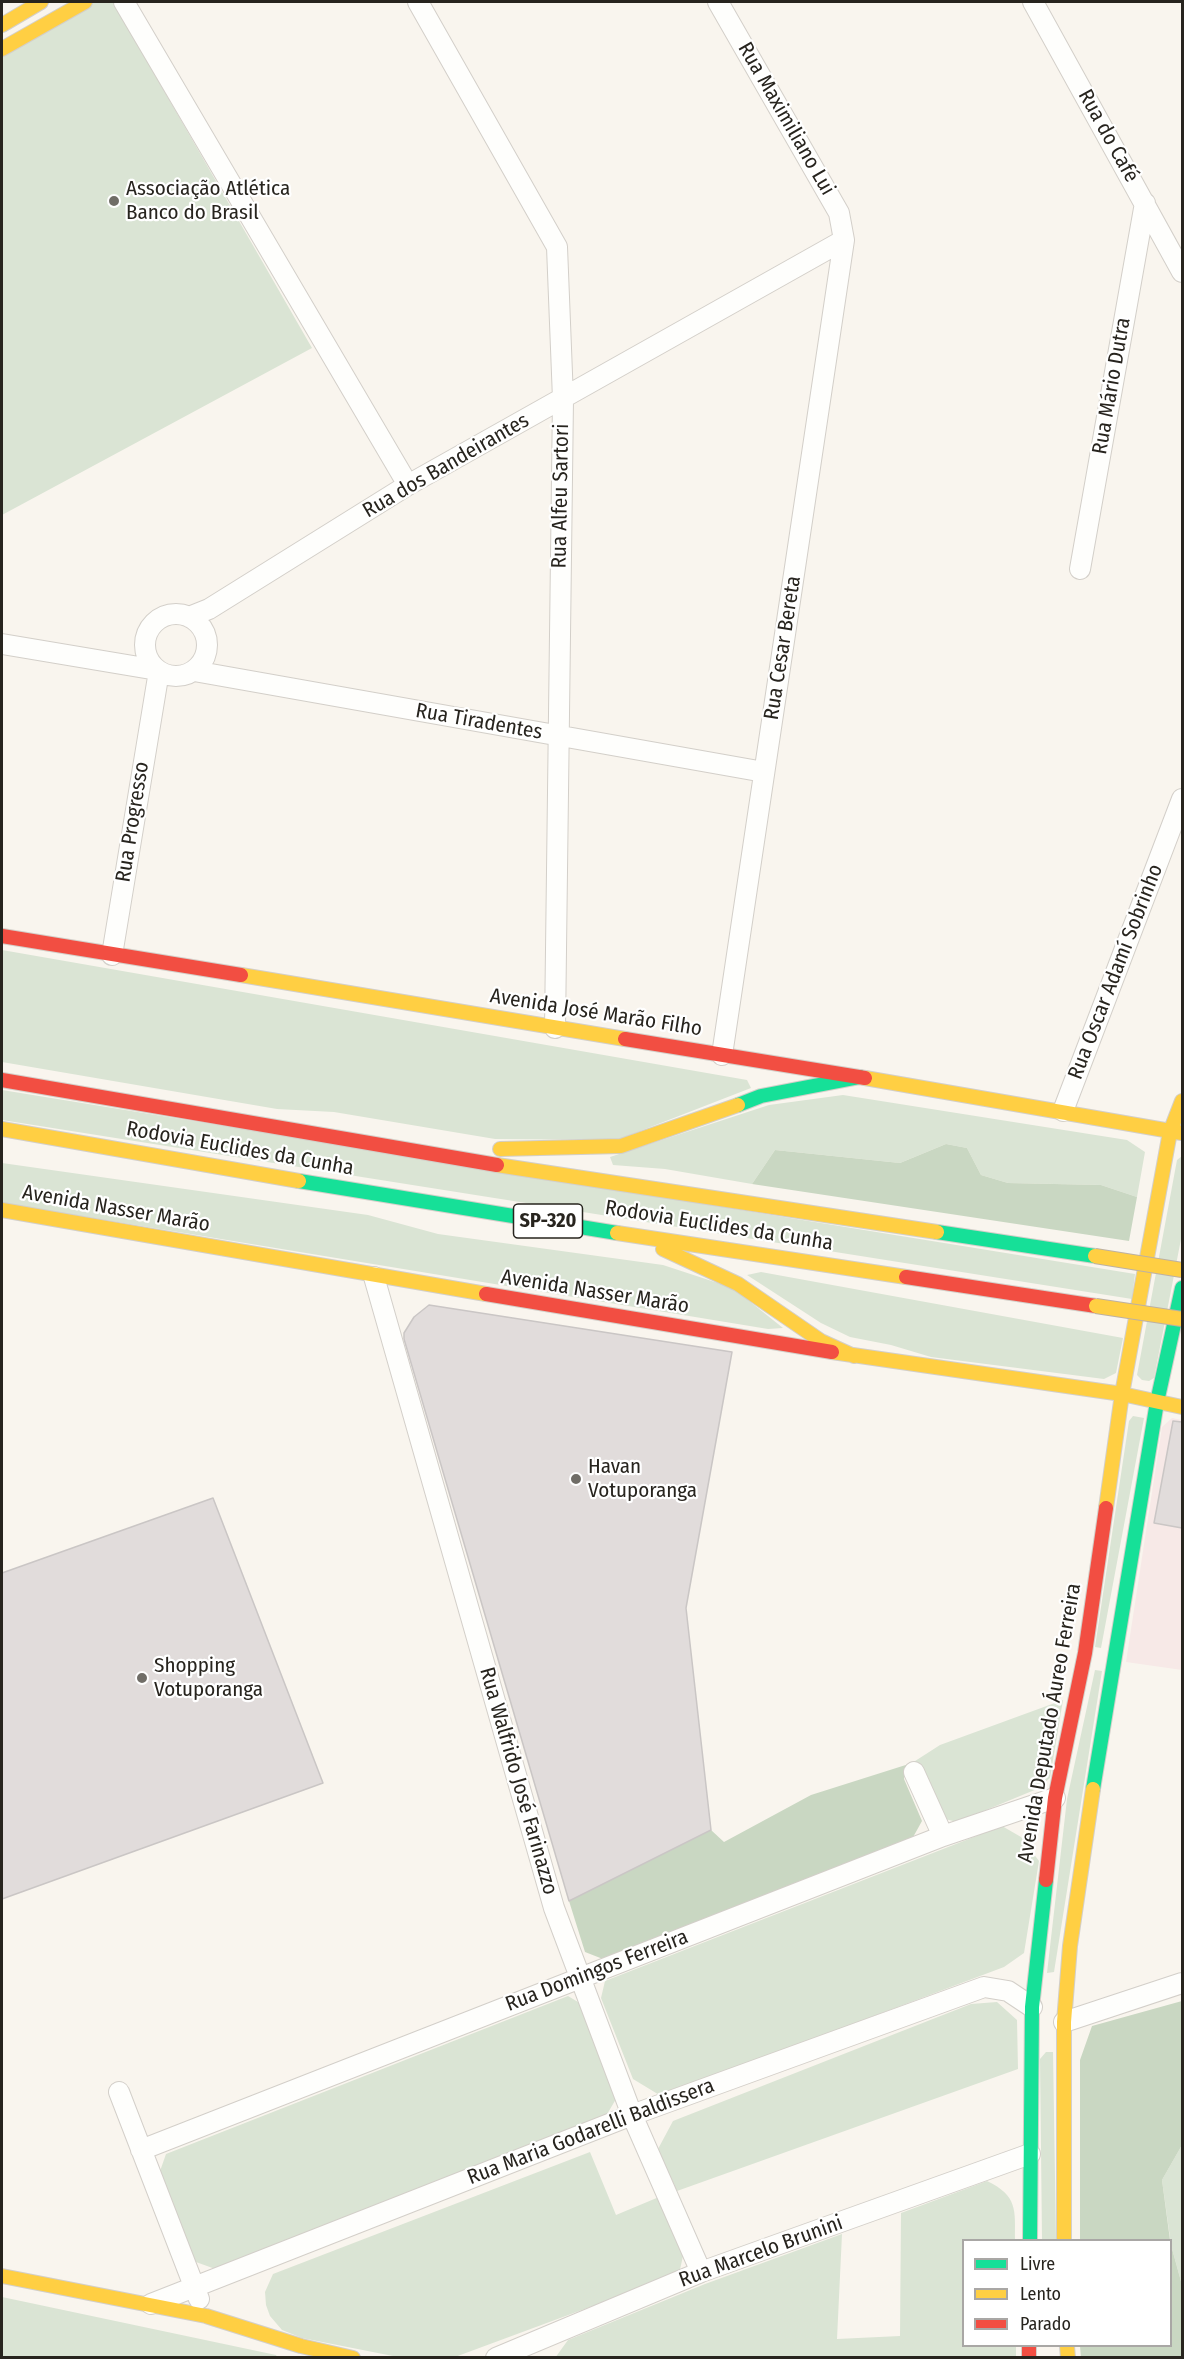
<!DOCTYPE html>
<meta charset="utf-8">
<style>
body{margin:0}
#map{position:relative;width:1184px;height:2359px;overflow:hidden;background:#f9f5ee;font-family:"Fira Sans Condensed",sans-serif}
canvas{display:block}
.frame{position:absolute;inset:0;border:3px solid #27241e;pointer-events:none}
.legend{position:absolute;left:962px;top:2239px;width:210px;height:108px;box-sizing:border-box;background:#fff;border:2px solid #a9a7a5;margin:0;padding:8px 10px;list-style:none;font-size:18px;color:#27241e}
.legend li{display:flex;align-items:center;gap:12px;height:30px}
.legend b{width:30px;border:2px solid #a9a7a5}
</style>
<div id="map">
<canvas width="1184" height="2359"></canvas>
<div class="frame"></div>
<ul class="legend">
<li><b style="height:8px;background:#16e098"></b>Livre</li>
<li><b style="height:8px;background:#ffcf43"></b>Lento</li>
<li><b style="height:8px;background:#f24e42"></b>Parado</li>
</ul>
</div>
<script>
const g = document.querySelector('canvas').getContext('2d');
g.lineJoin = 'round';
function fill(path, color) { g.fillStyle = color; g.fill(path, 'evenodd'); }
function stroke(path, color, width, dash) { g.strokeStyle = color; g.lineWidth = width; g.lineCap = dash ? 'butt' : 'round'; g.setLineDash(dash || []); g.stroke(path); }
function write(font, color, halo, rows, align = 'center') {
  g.font = font + ' "Fira Sans Condensed",sans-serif'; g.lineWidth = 4.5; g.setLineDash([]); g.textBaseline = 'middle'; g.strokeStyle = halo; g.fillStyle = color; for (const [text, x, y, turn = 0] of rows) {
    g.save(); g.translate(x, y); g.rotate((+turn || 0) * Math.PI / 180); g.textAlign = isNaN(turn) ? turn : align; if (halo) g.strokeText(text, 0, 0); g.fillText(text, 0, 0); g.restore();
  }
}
fill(new Path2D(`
 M 1172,1418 L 1182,1420 L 1182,1670 L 1126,1662 L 1162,1427 Z`), '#f7e9e7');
fill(new Path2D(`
 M 92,2 L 113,2 L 312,348 L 2,515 L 2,53 Z
 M 2,950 L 747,1080 L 751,1088 L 617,1140 L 495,1139 L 334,1112 L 277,1109 L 2,1062 Z
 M 2,1090 L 1135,1274 L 1132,1299 L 2,1120 Z
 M 843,1095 L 1127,1140 L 1145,1152 L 1137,1197 L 1101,1185 L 1008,1183 L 981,1175 L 967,1148 L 946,1144 L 900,1163 L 775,1150 L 752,1184 L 665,1169 L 613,1165 L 610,1157 L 769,1105 Z
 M 1182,1156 L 1182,1234 L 1154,1378 L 1149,1381 L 1142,1380 L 1137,1375 L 1177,1160 Z
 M 2,1163 L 368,1215 L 438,1234 L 663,1265 L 733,1288 L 783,1328 L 768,1329 L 2,1203 Z
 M 761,1272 L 1123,1338 L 1116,1373 L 1104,1379 L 931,1357 L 891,1345 L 850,1337 L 821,1323 L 747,1275 Z
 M 1133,1416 L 1144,1418 L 1101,1648 L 1095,1647 L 1129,1421 Z
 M 1095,1670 L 1102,1671 L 1054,1972 L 1047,1973 L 1067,1799 Z
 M 1063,1700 L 1050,1778 L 1037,1789 L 957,1822 L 941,1818 L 912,1763 L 940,1745 Z
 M 1002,1826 L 1021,1837 L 1039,1861 L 1024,1953 L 1004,1967 L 661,2096 L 633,2079 L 601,1998 L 605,1981 Z
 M 568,1996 L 583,2005 L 616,2099 L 606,2116 L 218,2270 L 196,2262 L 159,2174 L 166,2154 Z
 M 997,2002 L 1017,2020 L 1018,2069 L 677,2191 L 658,2149 L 673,2121 L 971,2004 Z
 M 1046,2052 L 1053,2052 L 1056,2240 L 1042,2240 L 1040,2059 Z
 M 1182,2145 L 1182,2285 L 1171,2245 L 1162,2180 Z
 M 590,2152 L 616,2215 L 659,2197 L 683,2256 L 679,2274 L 455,2357 L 398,2357 L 302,2338 L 282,2330 L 270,2316 L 266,2305 L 265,2292 L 273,2274 Z
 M 987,2181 C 1018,2196 1015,2210 1015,2240 L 964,2240 L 964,2346 L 1016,2346 L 1016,2357 L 555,2358 L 568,2340 L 705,2284 L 842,2234 L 837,2339 L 900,2336 L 901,2213 Z
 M 2,2297 L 276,2355 L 277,2357 L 2,2357 Z`), '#dae4d4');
fill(new Path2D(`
 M 946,1144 L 967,1148 L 981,1175 L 1008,1183 L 1101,1185 L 1137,1197 L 1129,1241 L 752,1184 L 775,1150 L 900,1163 Z
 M 912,1763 L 905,1769 L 904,1779 L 922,1821 L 912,1839 L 608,1961 L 585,1952 L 569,1901 L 711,1830 L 724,1842 L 811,1795 Z
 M 1182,2001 L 1182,2145 L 1162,2180 L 1170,2240 L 1080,2240 L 1080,2060 L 1092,2026 Z
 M 1171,2245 L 1182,2285 L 1182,2357 L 1081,2358 L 1080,2346 L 1170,2346 Z`), '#c9d7c2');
const building = new Path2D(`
 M 429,1305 L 732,1352 L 686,1608 L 711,1830 L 569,1901 L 404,1339 L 404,1333 L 414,1317 Z
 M 1173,1421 L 1182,1422 L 1182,1528 L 1154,1523 Z
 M 213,1498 L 323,1783 L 2,1899 L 2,1573 Z`);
fill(building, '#e1dcdb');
stroke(building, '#cac6c5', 1.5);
const street = new Path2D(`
 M 124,2 L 408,485
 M 418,2 L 557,247 L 563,399 L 555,1028
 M 718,2 L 839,213 L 844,240 L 722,1055
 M 1033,2 L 1182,272
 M 1080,569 L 1145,203
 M145 645a31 31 0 1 1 62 0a31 31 0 1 1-62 0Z
 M 189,617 L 209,609 L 408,485 L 844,240
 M 2,644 L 157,670
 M 194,671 L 764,772
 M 112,955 L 159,671
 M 1063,1111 L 1182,799
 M 374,1277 L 554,1908 L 632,2115 L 701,2272
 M 914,1772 L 943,1836
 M 1064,2022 L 1182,1983
 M 119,2092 L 199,2299
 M 141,2150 L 943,1836 L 1055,1798
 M 151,2304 L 632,2115 L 984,1987 L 1008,1991 L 1032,2007
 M 496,2358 L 701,2272 L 1030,2154`);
const fast = new Path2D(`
 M 738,1105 L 761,1096 L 860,1077
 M 299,1181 L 617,1233
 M 937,1232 L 1095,1256
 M 1093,1789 L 1157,1402 L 1182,1288
 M 1030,2240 L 1032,2007 L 1046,1880`);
const slow = new Path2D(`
 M 2,25 L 41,2
 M 2,49 L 85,2
 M 241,975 L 625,1039
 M 865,1078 L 1182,1133
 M 2,1129 L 299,1181
 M 500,1149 L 621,1146 L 738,1105
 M 497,1165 L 937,1232
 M 2,1210 L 486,1294
 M 617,1233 L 906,1277
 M 663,1249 L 738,1284 L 821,1341 L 854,1356
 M 832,1352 L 1122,1394 L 1182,1407
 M 1106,1508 L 1122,1394 L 1170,1132 L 1182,1101
 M 1064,2240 L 1064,2022 L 1070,1946 L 1093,1789
 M 2,2276 L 206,2316 L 301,2346 L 353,2358
 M 1067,2346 L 1068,2358`);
const jam = new Path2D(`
 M 2,936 L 241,975
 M 625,1039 L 865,1078
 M 2,1080 L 497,1165
 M 906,1277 L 1096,1306
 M 486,1294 L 832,1352
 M 1046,1880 L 1055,1798 L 1085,1653 L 1106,1508
 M 1029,2346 L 1029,2358`);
stroke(street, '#d3cfc9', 22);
stroke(fast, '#d3cfc9', 16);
stroke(slow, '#d3cfc9', 16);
stroke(jam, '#d3cfc9', 16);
stroke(street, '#fefefc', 20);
stroke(fast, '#16e098', 14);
stroke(slow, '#ffcf43', 14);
stroke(jam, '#f24e42', 14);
const slowBridge = new Path2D(`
 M 1095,1256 L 1182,1270
 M 1096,1306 L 1182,1319`);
stroke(slowBridge, '#bdb1a3', 16, []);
stroke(slowBridge, '#ffcf43', 14);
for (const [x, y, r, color] of [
 [114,201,6,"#706d67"],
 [576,1479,6,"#706d67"],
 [142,1678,6,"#706d67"]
]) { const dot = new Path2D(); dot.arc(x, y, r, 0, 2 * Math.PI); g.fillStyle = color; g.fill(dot); stroke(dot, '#fff', 2); }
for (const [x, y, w] of [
 [548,1221,69]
]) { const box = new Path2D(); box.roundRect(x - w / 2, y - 17, w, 34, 4.5); g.fillStyle = '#fff'; g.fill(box); stroke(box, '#27241e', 1.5); }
write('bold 20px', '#27241e', null, [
 ["SP-320",548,1221]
]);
write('21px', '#27241e', '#fff', [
 ["Rua Maximiliano Lui",786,119,60],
 ["Rua do Café",1108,136,61],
 ["Rua Mário Dutra",1112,386,-80],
 ["Rua dos Bandeirantes",446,466,-30],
 ["Rua Alfeu Sartori",561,496,-89],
 ["Rua Cesar Bereta",783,648,-81],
 ["Rua Tiradentes",479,722,10],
 ["Rua Progresso",133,822,-81],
 ["Rua Oscar Adamí Sobrinho",1116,972,-69],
 ["Avenida José Marão Filho",596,1013,9],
 ["Rodovia Euclides da Cunha",240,1149,10],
 ["Avenida Nasser Marão",116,1209,10],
 ["Rodovia Euclides da Cunha",719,1226,9],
 ["Avenida Nasser Marão",595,1292,9],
 ["Avenida Deputado Áureo Ferreira",1050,1723,-80],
 ["Rua Walfrido José Farinazzo",518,1781,74],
 ["Rua Domingos Ferreira",597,1971,-21],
 ["Rua Maria Godarelli Baldissera",591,2132,-21],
 ["Rua Marcelo Brunini",761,2252,-20]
]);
write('21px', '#27241e', '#fff', [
 ["Associação Atlética",126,189],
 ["Banco do Brasil",126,213],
 ["Havan",588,1467],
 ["Votuporanga",588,1491],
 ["Shopping",154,1666],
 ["Votuporanga",154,1690]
], 'left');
</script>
